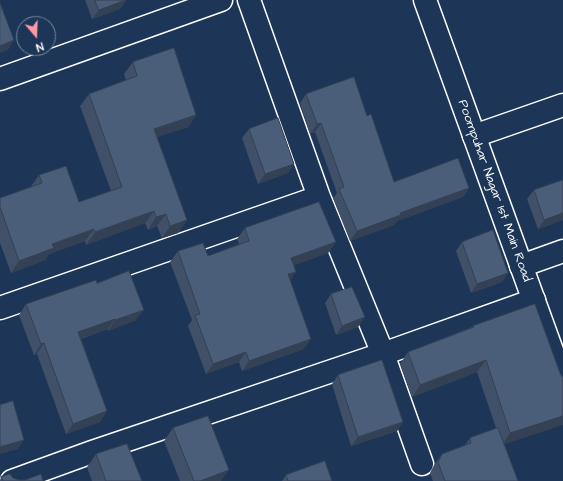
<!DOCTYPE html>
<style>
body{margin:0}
#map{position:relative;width:563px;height:481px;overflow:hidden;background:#1d3557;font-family:"Architects Daughter",sans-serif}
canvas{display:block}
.north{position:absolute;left:16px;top:16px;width:40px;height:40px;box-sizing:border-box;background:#1d3557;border:1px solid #77869a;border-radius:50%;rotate:161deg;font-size:11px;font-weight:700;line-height:16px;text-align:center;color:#fff}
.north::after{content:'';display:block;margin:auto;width:14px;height:18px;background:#ff9aa2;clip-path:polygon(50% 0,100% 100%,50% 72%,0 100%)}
</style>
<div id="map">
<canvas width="563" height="481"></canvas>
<div class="north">N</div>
</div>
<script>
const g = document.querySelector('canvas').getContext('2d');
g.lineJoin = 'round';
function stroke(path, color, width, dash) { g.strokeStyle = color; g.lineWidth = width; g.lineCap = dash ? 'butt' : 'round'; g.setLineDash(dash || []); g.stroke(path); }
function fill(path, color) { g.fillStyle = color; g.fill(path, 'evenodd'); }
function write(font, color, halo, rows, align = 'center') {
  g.font = font + ' "Architects Daughter",sans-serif'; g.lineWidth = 3; g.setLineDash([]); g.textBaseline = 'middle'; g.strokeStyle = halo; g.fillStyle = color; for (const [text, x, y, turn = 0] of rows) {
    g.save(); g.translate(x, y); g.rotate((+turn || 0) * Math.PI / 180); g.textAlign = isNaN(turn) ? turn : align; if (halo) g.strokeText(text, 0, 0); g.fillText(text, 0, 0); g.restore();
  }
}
const minor = new Path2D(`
 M 249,0 L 319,197 L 383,354 L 422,464
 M 0,79 L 221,0
 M 474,136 L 563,105
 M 521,266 L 563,251
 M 0,308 L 319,197
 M 12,481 L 92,452 L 391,351 L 534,300`);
const major = new Path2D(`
 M 425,0 L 563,381`);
stroke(minor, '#fff', 25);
stroke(major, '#fff', 25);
stroke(minor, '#1d3557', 22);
stroke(major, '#1d3557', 22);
fill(new Path2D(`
 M 85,0 L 126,0 L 120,9 L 92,19 Z
 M 133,62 L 196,115 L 188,127 L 157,137 L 187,220 L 178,233 L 162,238 L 157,226 L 148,230 L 145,223 L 86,245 L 85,241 L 49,254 L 45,260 L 11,273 L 0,243 L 0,198 L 30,188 L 39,175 L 79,202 L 111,191 L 80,106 L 89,94 L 126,80 L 124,74 Z
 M 306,94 L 367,116 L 394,182 L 469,188 L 463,197 L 397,221 L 394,225 L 350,241 L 333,198 L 337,193 L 315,132 L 310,134 L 300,103 Z
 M 249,129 L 294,164 L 288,173 L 258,184 L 242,138 Z
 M 534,190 L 563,220 L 538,229 L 527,199 Z
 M 245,228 L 336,242 L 328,253 L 294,265 L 290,280 L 304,349 L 242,371 L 239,362 L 206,374 L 188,326 L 192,320 L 170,262 L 178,251 L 208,256 L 239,244 L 237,239 Z
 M 462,242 L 508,273 L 502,282 L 471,293 L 456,251 Z
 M 97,283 L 136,320 L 108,331 L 108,329 L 81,339 L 107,411 L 100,422 L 66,434 L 37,354 L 34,355 L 19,315 L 26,304 Z
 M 331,294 L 358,327 L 336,335 L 325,303 Z
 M 473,326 L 560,373 L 504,444 L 518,481 L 433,481 L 430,473 L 434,465 L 442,454 L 465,445 L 470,438 L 496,428 L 477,372 L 412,397 L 400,364 L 408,352 L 472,327 Z
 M 338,375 L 403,422 L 397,431 L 351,446 L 332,384 Z
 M 173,428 L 221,481 L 180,481 L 164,441 Z
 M 96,454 L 142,481 L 92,481 L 87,467 Z
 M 286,475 L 332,481 L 282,481 Z
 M 1,477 L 13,478 L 19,480 L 43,481 L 0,481 L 0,480 Z`), '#405068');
fill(new Path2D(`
 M 126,0 L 120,9 L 92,19 L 99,10 Z
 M 14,40 L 8,50 L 0,53 L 0,46 Z
 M 196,115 L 188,127 L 145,141 L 154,129 Z
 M 321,123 L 315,132 L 310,134 L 317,124 Z
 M 294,164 L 288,173 L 258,184 L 265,174 Z
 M 469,188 L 463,197 L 397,221 L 394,225 L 350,241 L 357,231 L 400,213 Z
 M 154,211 L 145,223 L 86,245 L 95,232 Z
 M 563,213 L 563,220 L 538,229 L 544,220 Z
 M 166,214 L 157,226 L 148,230 L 156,217 Z
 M 187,220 L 178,233 L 162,238 L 170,226 Z
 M 94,229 L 85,241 L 49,254 L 45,260 L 11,273 L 19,261 L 52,244 Z
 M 336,242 L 328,253 L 284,269 L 291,258 Z
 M 296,272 L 289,282 L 288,274 Z
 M 508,273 L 502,282 L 471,293 L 477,284 Z
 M 144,310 L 136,320 L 108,331 L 115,320 Z
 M 365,317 L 358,327 L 336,335 L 342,326 Z
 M 115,319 L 108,329 L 71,342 L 78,332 Z
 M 311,339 L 304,349 L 242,371 L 249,361 Z
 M 44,343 L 37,354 L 34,355 L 41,344 Z
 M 246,352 L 239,362 L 206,374 L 213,364 Z
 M 486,360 L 477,372 L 412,397 L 420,385 Z
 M 107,411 L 100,422 L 66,434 L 73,424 Z
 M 563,416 L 563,425 L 502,445 L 510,433 Z
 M 403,422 L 397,431 L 351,446 L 358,437 Z
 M 24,440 L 18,449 L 0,454 L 0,447 Z
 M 229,470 L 221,481 L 200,481 Z`), '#344155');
const building = new Path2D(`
 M 95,0 L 126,0 L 99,10 Z
 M 0,3 L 14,40 L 0,46 Z
 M 174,48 L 196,115 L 154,129 L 187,220 L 170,226 L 166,214 L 156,217 L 154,211 L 95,232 L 94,229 L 52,244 L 54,248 L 19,261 L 0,207 L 0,198 L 42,183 L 39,175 L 66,166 L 79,202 L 122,187 L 89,94 L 137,76 L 133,62 Z
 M 354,77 L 367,116 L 371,114 L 394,182 L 458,158 L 469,188 L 400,213 L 401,215 L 357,231 L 339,189 L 344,187 L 321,123 L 317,124 L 306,94 Z
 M 278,118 L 294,164 L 265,174 L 249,129 Z
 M 563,180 L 563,213 L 544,220 L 534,190 Z
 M 319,202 L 336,242 L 291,258 L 296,272 L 288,274 L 311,339 L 249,361 L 246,352 L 213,364 L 195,315 L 200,314 L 178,251 L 203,243 L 208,256 L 249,241 L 245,228 Z
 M 493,230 L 508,273 L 477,284 L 462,242 Z
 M 129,271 L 144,310 L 115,320 L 115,319 L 78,332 L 107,411 L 73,424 L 44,343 L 41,344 L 26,304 L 96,280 L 97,283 Z
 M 352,287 L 365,317 L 342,326 L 331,294 Z
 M 535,304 L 560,373 L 563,378 L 563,416 L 510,433 L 486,360 L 420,385 L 408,352 L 474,327 L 473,326 Z
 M 382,360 L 403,422 L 358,437 L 338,375 Z
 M 13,401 L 24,440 L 0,447 L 0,405 Z
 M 208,416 L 229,470 L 200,481 L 194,481 L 173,428 Z
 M 498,428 L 518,481 L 445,481 L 438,462 L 442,454 L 471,443 L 470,438 Z
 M 127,444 L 142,481 L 106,481 L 96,454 Z
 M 325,461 L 332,481 L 288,481 L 286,475 Z
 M 10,474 L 13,478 L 19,480 L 25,480 L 41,474 L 43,481 L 3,481 L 1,477 Z`);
fill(building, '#4a5d79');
stroke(building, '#344155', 1);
write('13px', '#fff', '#1d3557', [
 ["Poompuhar Nagar 1st Main Road",494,191,70]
]);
</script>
